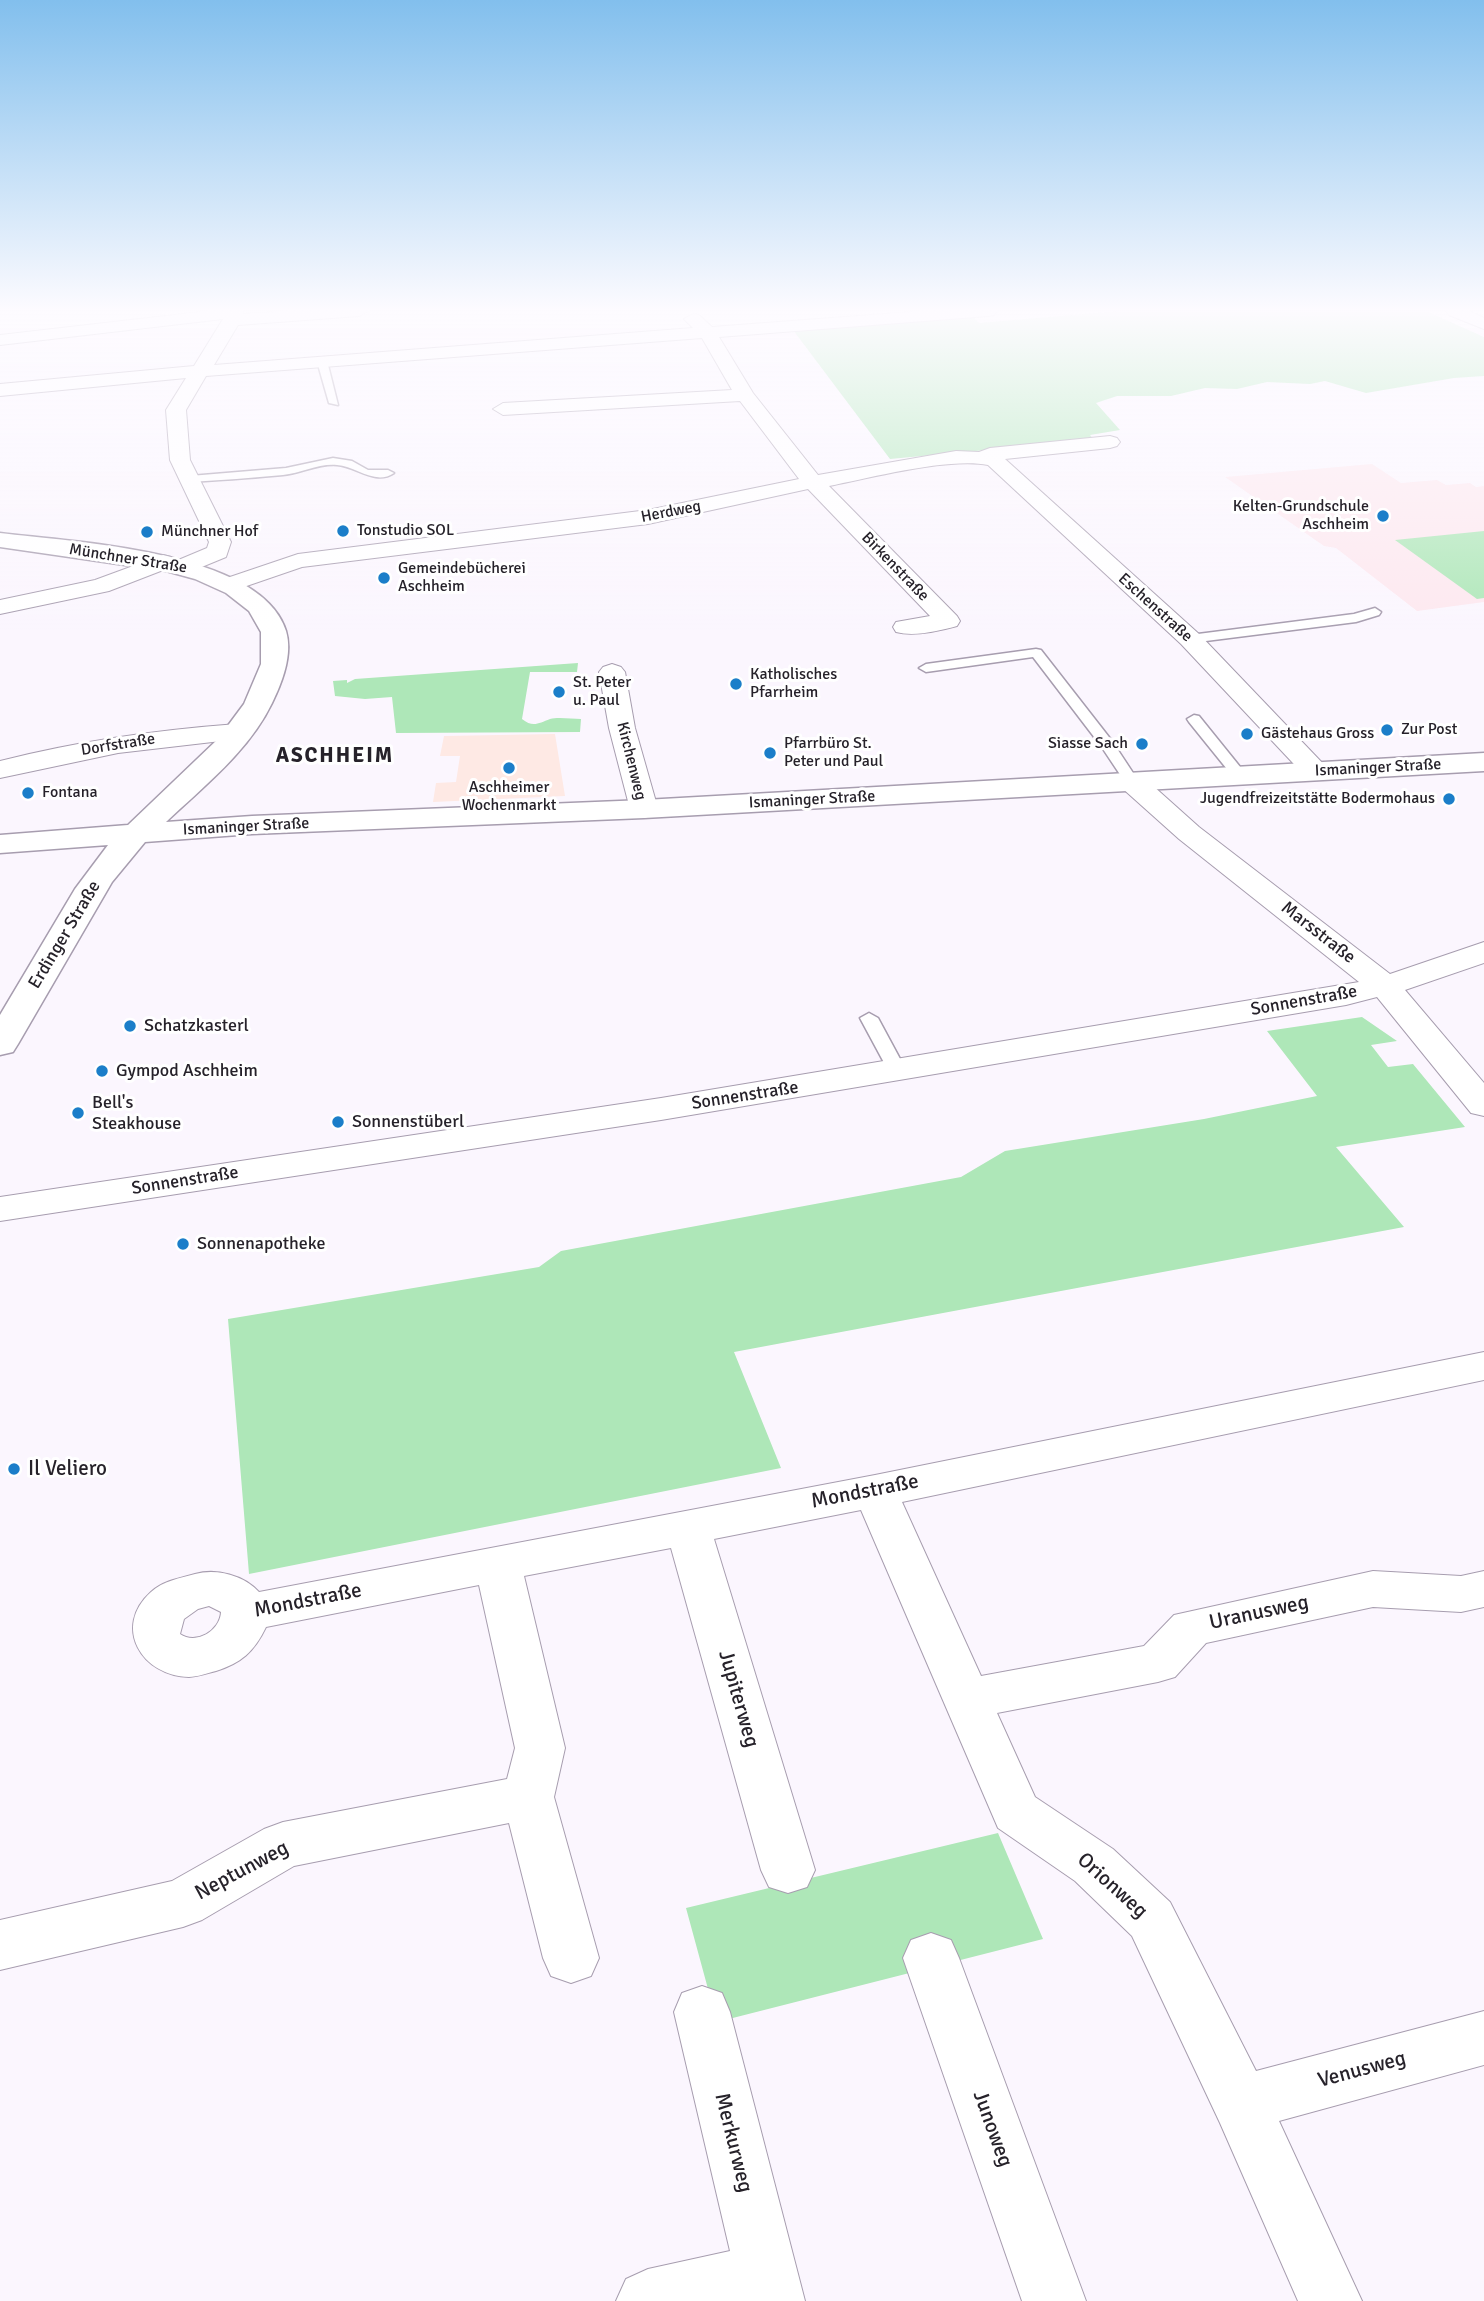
<!DOCTYPE html>
<meta charset="utf-8">
<style>
body{margin:0}
canvas{display:block;background:#fbf6fe}
</style>
<canvas width="1484" height="2301"></canvas>
<script>
const g = document.querySelector('canvas').getContext('2d');
g.lineJoin = 'round';
function fill(path, color) { g.fillStyle = color; g.fill(path, 'evenodd'); }
function stroke(path, color, width, dash) { g.strokeStyle = color; g.lineWidth = width; g.lineCap = dash ? 'butt' : 'round'; g.setLineDash(dash || []); g.stroke(path); }
function write(font, color, halo, rows, align = 'center') {
  g.font = font + ' Signika,sans-serif'; g.lineWidth = 6; g.setLineDash([]); g.textBaseline = 'middle'; g.strokeStyle = halo; g.fillStyle = color; for (const [text, x, y, turn = 0] of rows) {
    g.save(); g.translate(x, y); g.rotate((+turn || 0) * Math.PI / 180); g.textAlign = isNaN(turn) ? turn : align; if (halo) g.strokeText(text, 0, 0); g.fillText(text, 0, 0); g.restore();
  }
}
fill(new Path2D(`
 M 555,734 L 565,796 L 433,802 L 436,783 L 456,782 L 460,756 L 440,756 L 444,736 Z`), '#fee9e4');
fill(new Path2D(`
 M 1372,464 L 1401,483 L 1437,480 L 1446,485 L 1470,483 L 1476,487 L 1484,486 L 1484,602 L 1417,611 L 1336,548 L 1324,546 L 1225,477 Z`), '#fde8ef');
fill(new Path2D(`
 M 1119,311 L 1426,311 L 1484,337 L 1484,376 L 1454,378 L 1366,393 L 1325,381 L 1310,384 L 1267,382 L 1237,389 L 1205,388 L 1171,396 L 1117,396 L 1096,403 L 1120,430 L 1090,435 L 1094,440 L 890,459 L 793,330 L 973,317 L 979,323 Z
 M 1484,531 L 1484,598 L 1477,599 L 1395,540 Z
 M 578,663 L 577,672 L 530,672 L 522,719 C 533,728 539,723 550,719 C 558,717 572,719 581,719 L 580,732 L 396,733 L 392,697 L 365,699 L 335,696 L 333,681 L 347,680 L 347,683 L 355,679 Z
 M 1362,1017 L 1397,1041 L 1371,1045 L 1388,1067 L 1413,1064 L 1465,1127 L 1336,1147 L 1404,1227 L 734,1352 L 781,1468 L 249,1574 L 228,1319 L 539,1267 L 561,1251 L 961,1177 L 1005,1151 L 1204,1119 L 1317,1096 L 1267,1031 Z
 M 998,1833 L 1043,1939 L 717,2022 L 686,1908 Z`), '#aee7b8');
const lane = new Path2D(`
 M 322,358 L 327,361 L 338,405 L 329,403 L 317,361 Z
 M 333,458 L 352,461 L 368,470 L 388,470 L 394,473 C 375,486 356,466 337,465 C 320,463 301,473 283,475 C 252,478 221,480 190,482 L 184,479 L 190,476 L 286,468 Z
 M 1375,608 L 1381,612 L 1379,615 L 1356,622 L 1190,643 L 1183,639 L 1190,635 L 1354,614 Z
 M 1036,649 L 1041,650 L 1112,741 L 1139,782 L 1137,785 L 1127,785 L 1101,746 L 1033,657 L 926,672 L 919,668 L 926,664 Z
 M 1194,715 L 1199,716 L 1245,773 L 1247,776 L 1245,779 L 1235,779 L 1189,722 L 1187,719 Z
 M 869,1013 L 878,1018 L 906,1070 L 903,1074 L 897,1075 L 888,1070 L 860,1018 Z`);
const street = new Path2D(`
 M 209,311 L 243,311 L 243,314 L 290,311 L 368,311 L 359,316 L 238,325 L 214,365 L 693,328 L 684,319 L 693,314 L 699,315 L 712,327 L 924,311 L 996,311 L 994,315 L 988,316 L 719,337 L 753,393 L 818,475 L 956,451 L 979,452 L 990,448 L 1110,436 L 1117,438 L 1120,442 L 1117,446 L 1110,448 L 1005,459 L 1199,634 L 1331,772 L 1327,778 L 1317,780 L 1307,778 L 1181,644 L 988,465 C 950,457 869,478 829,486 L 957,616 L 960,621 L 957,626 C 939,631 914,637 896,632 L 893,627 L 896,622 L 930,616 L 808,489 L 648,524 L 302,567 L 232,591 L 224,589 L 220,584 L 224,579 L 298,554 L 648,510 L 799,479 L 740,401 L 503,415 L 493,409 L 503,403 L 732,390 L 702,338 L 206,376 L 186,410 L 190,460 L 231,542 L 226,557 L 192,571 L 176,571 L 172,566 L 176,561 L 207,548 L 209,542 L 170,460 L 166,410 L 186,378 L 0,396 L 0,384 L 194,366 L 223,319 L 0,345 L 0,335 Z
 M 1446,311 L 1469,311 L 1484,318 L 1484,329 L 1449,315 Z
 M 163,555 L 171,557 L 175,562 L 171,567 L 109,591 L 0,614 L 0,600 L 95,580 Z
 M 612,664 L 621,667 L 625,672 L 635,728 L 658,809 L 654,815 L 644,818 L 634,815 L 630,809 L 609,728 L 599,672 L 603,667 Z
 M 237,724 L 247,726 L 251,732 L 247,738 L 118,753 L 0,778 L 0,761 C 78,741 157,730 237,724 Z
 M 1132,774 L 1142,776 L 1199,827 L 1390,974 L 1484,942 L 1484,963 L 1405,990 L 1484,1083 L 1484,1116 L 1471,1113 L 1377,997 L 1346,1005 L 661,1120 L 0,1221 L 0,1197 L 661,1098 L 1359,982 L 1179,839 L 1122,788 L 1118,782 L 1122,776 Z
 M 1484,1352 L 1484,1380 L 902,1502 L 981,1676 L 1144,1646 L 1174,1615 L 1373,1571 L 1461,1576 L 1484,1571 L 1484,1607 L 1461,1612 L 1373,1607 L 1206,1643 L 1175,1677 L 1158,1682 L 997,1713 L 1035,1797 L 1113,1849 L 1170,1902 L 1256,2071 L 1484,2011 L 1484,2065 L 1279,2121 L 1362,2301 L 1298,2301 L 1220,2123 L 1132,1936 L 1075,1881 L 998,1828 L 861,1510 L 714,1539 L 815,1870 L 807,1887 L 788,1893 L 769,1887 L 761,1870 L 671,1548 L 524,1576 L 565,1748 L 554,1797 L 599,1958 L 591,1976 L 571,1983 L 551,1976 L 543,1958 L 509,1823 L 294,1866 L 202,1920 L 183,1927 L 0,1970 L 0,1920 L 172,1881 L 264,1829 L 283,1822 L 507,1779 L 515,1748 L 479,1585 L 266,1627 C 254,1652 241,1663 216,1671 C 208,1673 197,1677 189,1677 C 142,1676 112,1627 151,1592 C 163,1581 180,1578 195,1574 C 216,1568 244,1575 259,1592 L 875,1475 ZM 209,1606 L 221,1612 C 220,1631 196,1645 180,1634 L 184,1619 L 198,1609 Z
 M 931,1933 L 951,1940 L 959,1958 L 1086,2301 L 1022,2301 L 903,1958 L 911,1940 Z
 M 702,1986 L 722,1993 L 730,2012 L 805,2301 L 616,2301 L 626,2279 L 648,2269 L 730,2251 L 674,2012 L 682,1993 Z`);
const secondary = new Path2D(`
 M 0,533 C 72,542 261,550 286,631 C 293,654 282,683 272,703 C 249,751 203,787 166,822 L 252,816 L 644,800 L 1484,753 L 1484,771 L 644,818 L 252,834 L 145,842 L 112,882 L 18,1044 L 13,1052 L 0,1055 L 0,1015 L 75,889 L 108,845 L 0,853 L 0,835 L 128,825 L 218,739 L 244,704 L 261,664 L 261,632 L 249,611 L 226,593 L 195,579 L 166,571 L 0,547 Z`);
stroke(lane, '#a79daf', 3);
stroke(street, '#a79daf', 2);
stroke(secondary, '#a79daf', 3);
fill(lane, '#fff');
fill(street, '#fff');
fill(secondary, '#fff');
const sky = g.createLinearGradient(0, 0, 0, 633);
sky.addColorStop(0, '#82bfed');
sky.addColorStop(0.49, '#fdfbff');
sky.addColorStop(1, '#fdfbff00');
g.fillStyle = sky;
g.fillRect(0, 0, 1484, 633);
for (const [x, y, r, color] of [
 [1383,516,7,"#1b7ec9"],
 [343,531,7,"#1b7ec9"],
 [147,532,7,"#1b7ec9"],
 [384,578,7,"#1b7ec9"],
 [736,684,7,"#1b7ec9"],
 [559,692,7,"#1b7ec9"],
 [1387,730,7,"#1b7ec9"],
 [1247,734,7,"#1b7ec9"],
 [1142,744,7,"#1b7ec9"],
 [770,753,7,"#1b7ec9"],
 [509,768,7,"#1b7ec9"],
 [28,793,7,"#1b7ec9"],
 [1449,799,7,"#1b7ec9"],
 [130,1026,7,"#1b7ec9"],
 [102,1071,7,"#1b7ec9"],
 [78,1113,7,"#1b7ec9"],
 [338,1122,7,"#1b7ec9"],
 [183,1244,7,"#1b7ec9"],
 [14,1469,7,"#1b7ec9"]
]) { const dot = new Path2D(); dot.arc(x, y, r, 0, 2 * Math.PI); g.fillStyle = color; g.fill(dot); stroke(dot, '#fff', 2.5); }
write('16px', '#26222a', '#fff', [
 ["Kelten-Grundschule",1369,507,"right"],
 ["Aschheim",1369,525,"right"],
 ["Tonstudio SOL",357,531],
 ["Münchner Hof",161,532],
 ["Gemeindebücherei",398,569],
 ["Aschheim",398,587],
 ["Katholisches",750,675],
 ["Pfarrheim",750,693],
 ["St. Peter",573,683],
 ["u. Paul",573,701],
 ["Zur Post",1401,730],
 ["Gästehaus Gross",1261,734],
 ["Pfarrbüro St.",784,744],
 ["Peter und Paul",784,762],
 ["Siasse Sach",1128,744,"right"],
 ["Aschheimer",509,788,"center"],
 ["Wochenmarkt",509,806,"center"],
 ["Fontana",42,793],
 ["Jugendfreizeitstätte Bodermohaus",1435,799,"right"]
], 'left');
write('16px', '#26222a', '#fff', [
 ["Herdweg",671,512,-11],
 ["Münchner Straße",128,559,9],
 ["Birkenstraße",895,567,46],
 ["Eschenstraße",1155,608,42],
 ["Dorfstraße",118,745,-9],
 ["Kirchenweg",631,761,76],
 ["Ismaninger Straße",1378,768,-3],
 ["Ismaninger Straße",812,800,-3],
 ["Ismaninger Straße",246,827,-3]
]);
write('18px', '#26222a', '#fff', [
 ["Marsstraße",1318,933,38],
 ["Erdinger Straße",65,935,-59],
 ["Sonnenstraße",1304,1001,-10],
 ["Sonnenstraße",745,1096,-9],
 ["Sonnenstraße",185,1181,-9]
]);
write('18px', '#26222a', '#fff', [
 ["Schatzkasterl",144,1026],
 ["Gympod Aschheim",116,1071],
 ["Bell's",92,1103],
 ["Steakhouse",92,1124],
 ["Sonnenstüberl",352,1122],
 ["Sonnenapotheke",197,1244]
], 'left');
g.letterSpacing = '2px';
write('bold 21px', '#26222a', '#fff', [
 ["ASCHHEIM",335,756]
]);
g.letterSpacing = '0px';
write('21px', '#26222a', '#fff', [
 ["Il Veliero",28,1469]
], 'left');
write('21px', '#26222a', '#fff', [
 ["Mondstraße",865,1492,-11],
 ["Mondstraße",308,1601,-11],
 ["Uranusweg",1259,1613,-12],
 ["Jupiterweg",738,1699,74],
 ["Neptunweg",242,1871,-28],
 ["Orionweg",1112,1886,42],
 ["Venusweg",1362,2070,-15],
 ["Junoweg",992,2129,70],
 ["Merkurweg",733,2143,76]
]);
</script>
